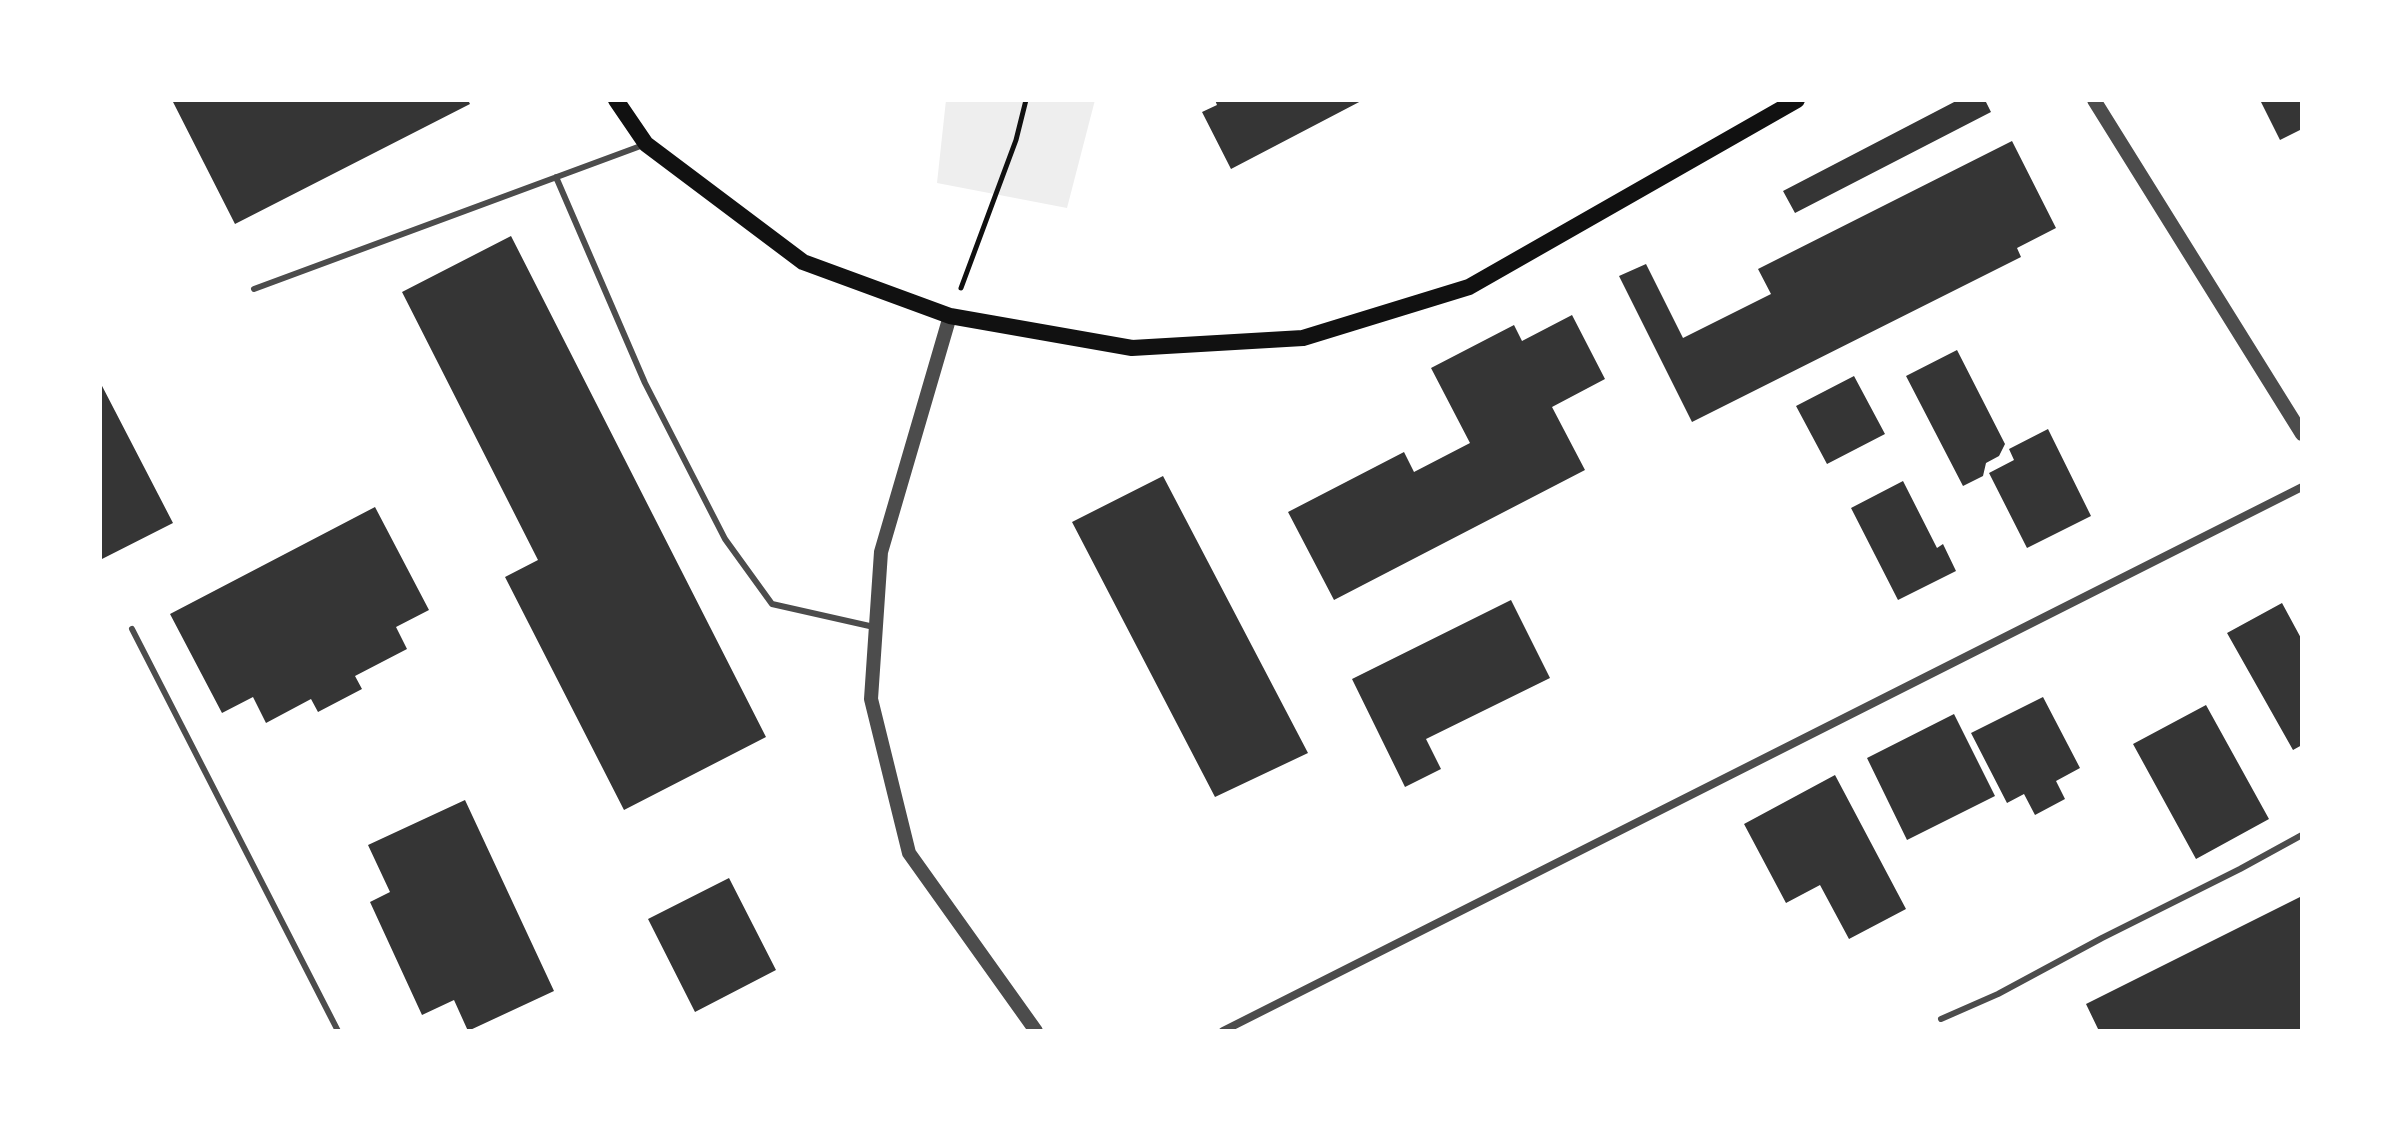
<!DOCTYPE html>
<style>
body{margin:0}
#map{position:relative;width:2402px;height:1131px;overflow:hidden;background:#fff;font-family:"Alegreya Sans",sans-serif}
canvas{display:block}
.frame{position:absolute;inset:0;border:102px solid #fff;pointer-events:none}
</style>
<div id="map">
<canvas width="2402" height="1131"></canvas>
<div class="frame"></div>
</div>
<script>
const g = document.querySelector('canvas').getContext('2d');
g.lineJoin = 'round';
function fill(path, color) { g.fillStyle = color; g.fill(path, 'evenodd'); }
function stroke(path, color, width, dash) { g.strokeStyle = color; g.lineWidth = width; g.lineCap = dash ? 'butt' : 'round'; g.setLineDash(dash || []); g.stroke(path); }
fill(new Path2D(`
 M 946,100 L 1095,100 L 1067,208 L 937,183 Z`), '#eee');
fill(new Path2D(`
 M 172,100 L 468,100 L 470,104 L 235,224 Z
 M 1215,100 L 1363,100 L 1231,169 L 1202,112 L 1217,105 Z
 M 1958,100 L 1985,100 L 1991,112 L 1795,213 L 1783,191 Z
 M 2260,100 L 2302,100 L 2302,129 L 2280,140 Z
 M 2012,141 L 2056,228 L 2017,248 L 2021,257 L 1692,422 L 1619,276 L 1646,264 L 1683,338 L 1771,294 L 1758,269 Z
 M 511,236 L 766,737 L 624,810 L 505,577 L 538,560 L 402,292 Z
 M 1572,315 L 1605,379 L 1552,407 L 1585,470 L 1334,600 L 1288,512 L 1404,452 L 1414,472 L 1470,443 L 1431,368 L 1514,325 L 1522,341 Z
 M 1957,350 L 2005,444 L 1999,456 L 1986,463 L 1983,476 L 1963,486 L 1906,376 Z
 M 1854,376 L 1885,434 L 1827,464 L 1796,406 Z
 M 100,382 L 173,523 L 100,560 Z
 M 2048,429 L 2091,516 L 2027,548 L 1989,473 L 2014,460 L 2009,449 Z
 M 1163,476 L 1308,753 L 1215,797 L 1072,522 Z
 M 1903,481 L 1937,548 L 1943,544 L 1956,571 L 1898,600 L 1851,508 Z
 M 375,507 L 429,610 L 396,627 L 407,649 L 355,676 L 362,689 L 318,712 L 311,699 L 266,723 L 253,697 L 222,713 L 170,614 Z
 M 1511,600 L 1550,678 L 1426,739 L 1441,769 L 1405,787 L 1352,679 Z
 M 2282,603 L 2302,640 L 2302,745 L 2293,750 L 2227,633 Z
 M 2043,697 L 2080,768 L 2056,781 L 2065,799 L 2035,815 L 2024,794 L 2007,803 L 1971,733 Z
 M 2206,705 L 2269,819 L 2196,859 L 2133,744 Z
 M 1954,714 L 1995,796 L 1907,840 L 1867,758 Z
 M 1835,775 L 1906,909 L 1849,939 L 1820,885 L 1786,903 L 1744,824 Z
 M 465,800 L 554,991 L 468,1031 L 454,1000 L 422,1015 L 370,902 L 390,892 L 368,845 Z
 M 729,878 L 776,970 L 695,1012 L 648,919 Z
 M 2302,896 L 2302,1031 L 2099,1031 L 2086,1004 Z`), '#353535');
stroke(new Path2D(`
 M 961,288 L 1016,140 L 1026,100`), '#111', 5);
stroke(new Path2D(`
 M 556,177 L 645,383 L 725,539 L 772,604 L 874,627
 M 254,289 L 646,144
 M 132,629 L 338,1031
 M 1941,1019 L 1998,994 L 2102,938 L 2240,869 L 2302,835`), '#4c4c4c', 6);
stroke(new Path2D(`
 M 1223,1031 L 2302,487`), '#4c4c4c', 8);
stroke(new Path2D(`
 M 2094,100 L 2302,434
 M 950,316 L 881,552 L 871,699 L 909,853 L 1036,1031`), '#4c4c4c', 14);
stroke(new Path2D(`
 M 616,100 L 646,144 L 803,262 L 950,316 L 1132,348 L 1303,338 L 1469,287 L 1797,100`), '#111', 16);
</script>
